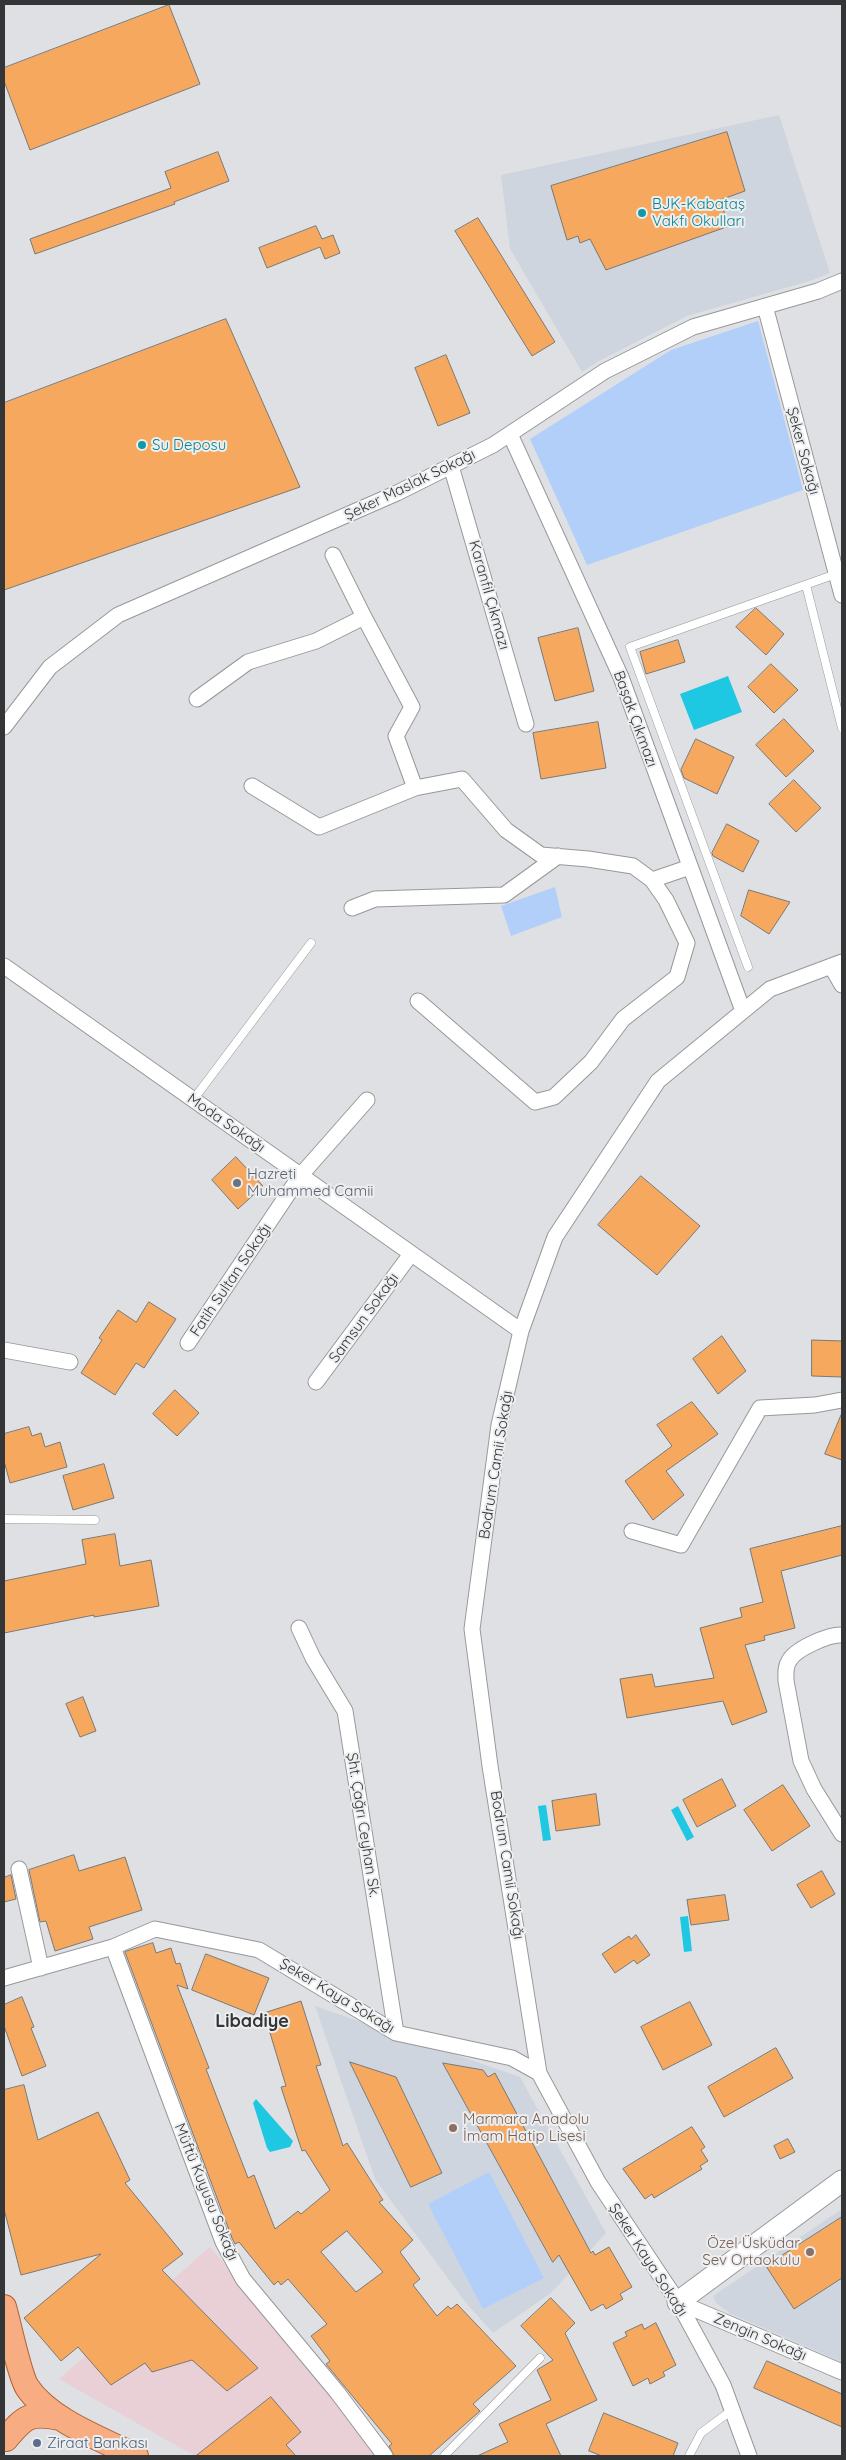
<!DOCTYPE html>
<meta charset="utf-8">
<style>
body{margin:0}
#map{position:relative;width:846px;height:2460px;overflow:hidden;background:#dfe0e3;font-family:Quicksand,sans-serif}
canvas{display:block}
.frame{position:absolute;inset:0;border:5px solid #343536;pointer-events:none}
</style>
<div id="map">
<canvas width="846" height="2460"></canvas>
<div class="frame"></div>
</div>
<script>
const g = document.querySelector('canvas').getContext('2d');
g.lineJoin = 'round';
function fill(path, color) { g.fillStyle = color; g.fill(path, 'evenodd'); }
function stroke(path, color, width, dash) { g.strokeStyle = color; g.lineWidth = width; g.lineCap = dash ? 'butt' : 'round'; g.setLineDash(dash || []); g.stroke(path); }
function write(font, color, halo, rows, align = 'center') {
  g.font = font + ' Quicksand,sans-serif'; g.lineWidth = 4; g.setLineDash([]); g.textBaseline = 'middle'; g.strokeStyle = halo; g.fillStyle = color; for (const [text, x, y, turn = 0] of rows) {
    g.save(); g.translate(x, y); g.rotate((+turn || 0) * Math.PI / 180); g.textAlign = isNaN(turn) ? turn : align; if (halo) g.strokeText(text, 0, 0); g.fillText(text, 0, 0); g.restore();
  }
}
fill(new Path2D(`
 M 210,2247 L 346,2403 L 381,2456 L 195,2456 L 59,2379 Z`), '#e9cfd6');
fill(new Path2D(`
 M 779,115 L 830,273 L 813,280 L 687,316 L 599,361 L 582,372 L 510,249 L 501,175 Z
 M 315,2006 L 520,2077 L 606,2233 L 551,2293 L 493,2333 L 466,2303 L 375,2179 Z
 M 842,2209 L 842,2362 L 731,2314 L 716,2303 L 713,2296 Z`), '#cfd5de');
fill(new Path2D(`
 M 758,321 L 803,490 L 587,565 L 530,439 L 671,350 Z
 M 555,887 L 562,917 L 511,936 L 501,906 Z
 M 489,2172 L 544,2278 L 483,2309 L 428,2204 Z`), '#b1cff9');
fill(new Path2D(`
 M 728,676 L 742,712 L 694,730 L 680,694 Z
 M 546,1805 L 551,1840 L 543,1841 L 538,1806 Z
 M 678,1806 L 694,1837 L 687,1841 L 671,1810 Z
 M 688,1916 L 692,1951 L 684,1952 L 680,1917 Z
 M 256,2099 L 293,2141 L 290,2147 L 270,2152 L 267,2148 L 253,2103 Z`), '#1ec8e3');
const building = new Path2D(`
 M 169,5 L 200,84 L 30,150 L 4,81 L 4,68 Z
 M 727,132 L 745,191 L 720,200 L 729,226 L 606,270 L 590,239 L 580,243 L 578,236 L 567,240 L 551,186 Z
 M 218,152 L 229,181 L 174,202 L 175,204 L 35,254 L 30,239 L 171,188 L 165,172 Z
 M 478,218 L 555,342 L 532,356 L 455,231 Z
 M 316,226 L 322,239 L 333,235 L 340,253 L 325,259 L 320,247 L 267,268 L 259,248 Z
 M 226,319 L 300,487 L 4,590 L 4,403 Z
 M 446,355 L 470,413 L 438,426 L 415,368 Z
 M 756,608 L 784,634 L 766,655 L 736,627 Z
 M 578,628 L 594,691 L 555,701 L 538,638 Z
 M 678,640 L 685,662 L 646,674 L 640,652 Z
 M 771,664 L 798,690 L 774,713 L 748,687 Z
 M 784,719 L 814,751 L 786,777 L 756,745 Z
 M 598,722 L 606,768 L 541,779 L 533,733 Z
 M 696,739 L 734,757 L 717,794 L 684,778 L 681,770 Z
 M 794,780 L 821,808 L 796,832 L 769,804 Z
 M 727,824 L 759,841 L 743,872 L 713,856 L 712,853 Z
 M 749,890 L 790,902 L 769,934 L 741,916 Z
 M 236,1157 L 263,1186 L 238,1209 L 212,1180 Z
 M 641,1176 L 700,1226 L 657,1275 L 598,1225 Z
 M 149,1302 L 176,1319 L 144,1368 L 136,1363 L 115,1395 L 81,1373 L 102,1340 L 99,1338 L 118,1310 L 136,1322 Z
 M 722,1336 L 746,1371 L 718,1394 L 693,1359 Z
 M 812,1340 L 842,1341 L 842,1377 L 812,1376 Z
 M 175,1390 L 199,1413 L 177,1436 L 153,1414 Z
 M 692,1402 L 718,1434 L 666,1471 L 684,1495 L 653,1520 L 625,1481 L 672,1446 L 657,1425 Z
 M 842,1413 L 842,1460 L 825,1454 Z
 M 29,1427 L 32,1436 L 41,1433 L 45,1447 L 60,1442 L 67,1467 L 10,1483 L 4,1461 L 4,1434 Z
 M 104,1464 L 114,1498 L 73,1510 L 63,1476 Z
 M 842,1526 L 842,1555 L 781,1571 L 795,1628 L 764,1636 L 765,1640 L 745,1645 L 767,1712 L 732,1725 L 723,1701 L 627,1718 L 620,1679 L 652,1674 L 655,1687 L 714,1678 L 700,1628 L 742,1617 L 740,1608 L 763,1602 L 750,1549 Z
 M 115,1534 L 120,1566 L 151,1560 L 159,1606 L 94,1617 L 94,1615 L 4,1633 L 4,1581 L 86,1564 L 82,1540 Z
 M 83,1697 L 96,1731 L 80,1737 L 66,1704 Z
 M 722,1779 L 736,1806 L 697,1827 L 683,1800 Z
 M 783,1785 L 810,1826 L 772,1851 L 744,1810 Z
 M 596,1794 L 600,1825 L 556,1831 L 552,1801 Z
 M 74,1855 L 79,1871 L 125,1857 L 142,1910 L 89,1927 L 93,1939 L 55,1951 L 46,1921 L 40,1922 L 29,1870 Z
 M 822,1871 L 835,1894 L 811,1908 L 797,1885 Z
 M 11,1875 L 16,1899 L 4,1902 L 4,1878 Z
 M 725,1895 L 729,1920 L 691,1925 L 687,1900 Z
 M 636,1935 L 650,1955 L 637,1964 L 634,1960 L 615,1973 L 602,1954 L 629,1936 L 631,1939 Z
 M 153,1943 L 156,1953 L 171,1948 L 176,1964 L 180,1963 L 188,1989 L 177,1985 L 209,2068 L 206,2069 L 248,2178 L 254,2175 L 275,2229 L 298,2211 L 301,2214 L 330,2190 L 305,2150 L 302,2151 L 281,2087 L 286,2086 L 264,2013 L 301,2001 L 321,2065 L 316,2066 L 343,2146 L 347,2143 L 383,2200 L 379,2202 L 413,2240 L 400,2252 L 420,2279 L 413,2285 L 437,2316 L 448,2306 L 451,2309 L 457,2304 L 516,2366 L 473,2404 L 480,2411 L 429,2456 L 394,2456 L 389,2446 L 392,2444 L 326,2364 L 330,2361 L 311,2336 L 327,2324 L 288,2279 L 281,2285 L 278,2281 L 274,2285 L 239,2242 L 235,2244 L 232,2238 L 125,1952 ZM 347,2231 L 383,2272 L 356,2292 L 321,2252 Z
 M 206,1954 L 269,1978 L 254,2015 L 192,1990 Z
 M 22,1997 L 34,2027 L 31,2028 L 46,2066 L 22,2076 L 4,2026 L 4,2005 Z
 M 690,2002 L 712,2045 L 663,2070 L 641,2027 Z
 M 776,2048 L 793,2078 L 724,2117 L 708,2087 Z
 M 350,2062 L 396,2077 L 442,2173 L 411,2187 Z
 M 443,2063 L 483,2070 L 488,2077 L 495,2073 L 591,2253 L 593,2251 L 595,2255 L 609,2247 L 632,2287 L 620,2294 L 623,2299 L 606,2309 L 603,2304 L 591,2311 L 559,2255 L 553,2262 Z
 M 24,2085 L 38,2140 L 98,2112 L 130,2180 L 125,2183 L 183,2254 L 162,2270 L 258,2368 L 227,2391 L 192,2360 L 152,2372 L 145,2363 L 111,2385 L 78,2347 L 61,2361 L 24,2318 L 101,2254 L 21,2275 L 4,2209 L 4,2090 Z
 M 692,2127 L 705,2147 L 701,2150 L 708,2161 L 700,2166 L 702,2169 L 654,2198 L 652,2194 L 645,2199 L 623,2169 Z
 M 788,2139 L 795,2152 L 780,2159 L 774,2146 Z
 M 842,2217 L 842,2278 L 794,2309 L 766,2266 Z
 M 551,2298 L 575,2323 L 565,2333 L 597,2400 L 546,2424 L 561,2456 L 477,2456 L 508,2442 L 499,2424 L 551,2400 L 537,2370 L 553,2360 L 521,2326 Z
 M 656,2323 L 676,2365 L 663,2372 L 665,2376 L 650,2384 L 648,2378 L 633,2386 L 613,2343 L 627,2336 L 625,2332 L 642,2324 L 644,2329 Z
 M 767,2361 L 842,2394 L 842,2427 L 754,2388 Z
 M 271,2397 L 301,2432 L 286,2445 L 296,2456 L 196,2456 Z
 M 604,2413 L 678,2443 L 673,2456 L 602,2456 L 589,2451 Z`);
fill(building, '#f6a95e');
stroke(building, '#797876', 1);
const lane = new Path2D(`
 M 806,585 L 842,728
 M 748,967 L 630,647 L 836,574
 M 193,1100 L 311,943
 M 4,1519 L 95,1520
 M 444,2456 L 540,2358
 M 689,2456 L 701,2433 L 732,2410`);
const street = new Path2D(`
 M 765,306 L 842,595
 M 510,434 L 621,677 L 743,1011
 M 451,466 L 526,724
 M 333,555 L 364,617
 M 197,699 L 248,662 L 316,641 L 364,617 L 412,707 L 396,736 L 415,788 L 462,779 L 506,830 L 541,855 L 588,859 L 633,866 L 652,880 L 690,867
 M 4,727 L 50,667 L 118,615 L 397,493 L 493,445 L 605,371 L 693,327 L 818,291 L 842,281
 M 252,786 L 319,827 L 415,788
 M 352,908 L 375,899 L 504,895 L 558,856
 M 4,966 L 521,1331
 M 831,966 L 842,985
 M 418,1001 L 535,1102 L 554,1097 L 591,1062 L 623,1019 L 677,977 L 687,943 L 666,900 L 652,880
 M 188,1343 L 300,1176 L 367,1100
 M 4,1350 L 70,1362
 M 316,1382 L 411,1254
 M 632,1531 L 681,1545 L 760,1408 L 815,1405 L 842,1400
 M 299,1628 L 313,1658 L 345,1711 L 396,2033
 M 842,1635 C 829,1634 795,1649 789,1661 C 785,1667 786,1674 786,1681 L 801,1761 L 814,1789 L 842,1834
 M 19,1869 L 41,1968
 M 113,1947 L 223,2242 L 243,2279 L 337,2392 L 385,2456
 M 4,1978 L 113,1947 L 155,1929 L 259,1950 L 396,2033 L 512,2058 L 539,2073 L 598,2182 L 678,2302 L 723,2385 L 749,2456
 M 539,2073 L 490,1766 L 472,1629 L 499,1425 L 521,1331 L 555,1237 L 658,1081 L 770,989 L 842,962
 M 678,2302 L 842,2372`);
const secondary = new Path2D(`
 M 678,2302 L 842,2181`);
const primary = new Path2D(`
 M 4,2307 C 9,2324 19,2374 27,2387 C 49,2420 101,2439 136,2456
 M 6,2439 C 25,2416 30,2412 60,2418`);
stroke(lane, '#97989a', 9);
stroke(street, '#97989a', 17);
stroke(secondary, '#97989a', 23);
stroke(primary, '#b15f31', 26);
stroke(lane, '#fff', 8);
stroke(street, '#fff', 15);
stroke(secondary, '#fff', 21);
stroke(primary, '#f8ac82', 24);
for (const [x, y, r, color] of [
 [642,213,5,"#0f9aa8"],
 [142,445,5,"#0f9aa8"],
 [237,1183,5,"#6b7280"],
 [453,2128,5,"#8d6e63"],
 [810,2252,5,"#8d6e63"],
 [37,2443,5,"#5c6f8a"]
]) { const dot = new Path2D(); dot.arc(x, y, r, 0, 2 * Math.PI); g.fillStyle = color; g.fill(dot); stroke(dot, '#eceef0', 2); }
write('15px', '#0d838f', '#eceef0', [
 ["BJK-Kabataş",652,204],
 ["Vakfı Okulları",652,221],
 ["Su Deposu",152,445]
], 'left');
write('15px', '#343536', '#eceef0', [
 ["Şeker Sokağı",803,451,75],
 ["Şeker Maslak Sokağı",410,485,-26],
 ["Karanfil Çıkmazı",489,595,74],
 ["Başak Çıkmazı",635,719,70],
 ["Moda Sokağı",226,1123,35],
 ["Fatih Sultan Sokağı",231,1280,-56],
 ["Samsun Sokağı",364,1318,-54],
 ["Bodrum Camii Sokağı",496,1465,-81],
 ["Şht. Çağrı Ceyhan Sk.",363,1825,81],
 ["Bodrum Camii Sokağı",507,1865,81],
 ["Şeker Kaya Sokağı",337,1996,31],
 ["Müftü Kuyusu Sokağı",206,2192,68],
 ["Şeker Kaya Sokağı",648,2260,57],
 ["Zengin Sokağı",760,2337,23]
]);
write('15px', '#5b616d', '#eceef0', [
 ["Hazreti",247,1174],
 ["Muhammed Camii",247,1191]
], 'left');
write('15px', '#785e54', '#eceef0', [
 ["Marmara Anadolu",463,2119],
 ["İmam Hatip Lisesi",463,2136],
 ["Özel Üsküdar",800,2243,"right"],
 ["Sev Ortaokulu",800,2260,"right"]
], 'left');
write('15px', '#4e5e75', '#eceef0', [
 ["Ziraat Bankası",47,2443]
], 'left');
write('bold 18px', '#343536', '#eceef0', [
 ["Libadiye",252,2022]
]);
</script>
